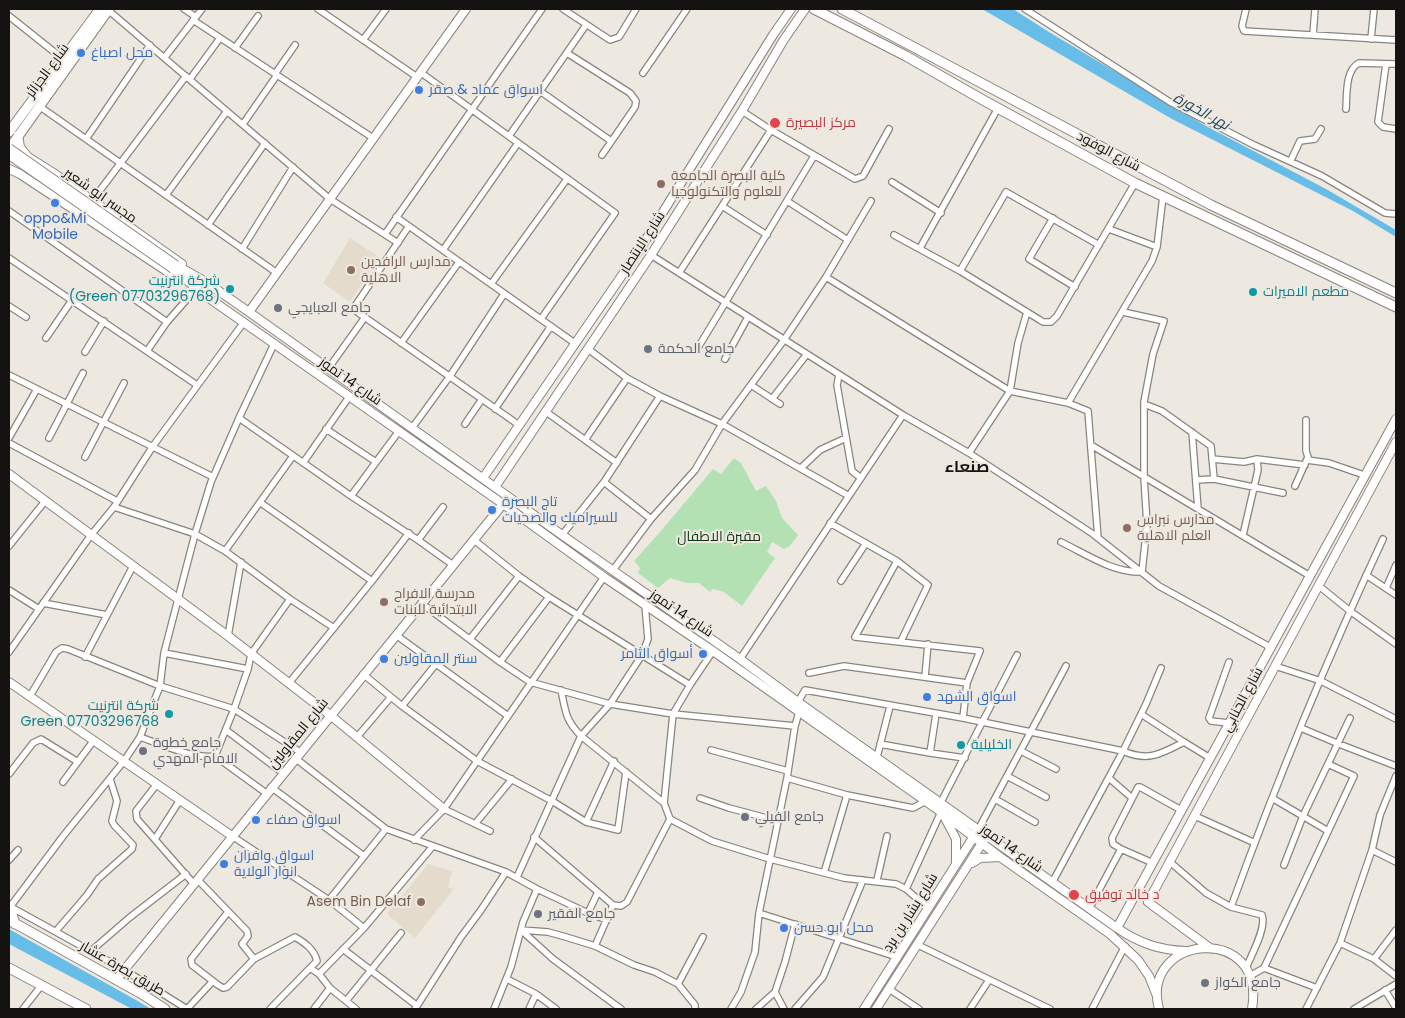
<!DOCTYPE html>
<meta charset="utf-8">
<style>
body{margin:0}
#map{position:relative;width:1405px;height:1018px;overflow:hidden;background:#eee9e0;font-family:Poppins,sans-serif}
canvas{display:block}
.frame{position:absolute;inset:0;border:10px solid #151311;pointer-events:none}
</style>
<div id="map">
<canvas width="1405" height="1018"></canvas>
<div class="frame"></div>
</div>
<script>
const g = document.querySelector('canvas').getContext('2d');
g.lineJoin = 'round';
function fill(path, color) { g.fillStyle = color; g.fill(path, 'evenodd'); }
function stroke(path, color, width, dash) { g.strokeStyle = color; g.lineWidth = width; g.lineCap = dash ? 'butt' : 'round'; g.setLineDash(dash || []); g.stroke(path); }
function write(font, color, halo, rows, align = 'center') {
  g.font = font + ' Poppins,Cairo,sans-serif'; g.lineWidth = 4; g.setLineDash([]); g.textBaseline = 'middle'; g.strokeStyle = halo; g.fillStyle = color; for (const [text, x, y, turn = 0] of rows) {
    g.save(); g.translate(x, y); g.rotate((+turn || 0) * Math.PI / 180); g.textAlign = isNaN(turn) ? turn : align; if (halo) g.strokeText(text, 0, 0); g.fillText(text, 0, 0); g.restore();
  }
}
fill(new Path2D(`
 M 350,238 L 379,257 L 350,302 L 323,283 Z
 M 428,864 L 452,871 L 448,887 L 454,889 L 415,938 L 387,914 Z`), '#e5dbcc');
fill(new Path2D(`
 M 734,458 L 741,463 L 756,491 L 766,486 L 776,501 L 782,518 L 798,535 L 790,546 L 784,549 L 772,542 L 767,552 L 775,558 L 742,606 L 724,592 L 713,589 L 710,592 L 699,583 L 687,583 L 670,578 L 658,588 L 638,573 L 640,568 L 634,561 L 660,532 L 713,469 L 721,474 Z`), '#b4e1b4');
fill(new Path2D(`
 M 982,9 L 1013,9 L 1049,32 L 1206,126 L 1326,189 L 1396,230 L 1396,237 L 1353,211 L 1172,119 Z
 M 9,929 L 136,1000 L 151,1009 L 132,1009 L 9,944 Z`), '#67bce8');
const street = new Path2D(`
 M 184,9 L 196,17
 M 318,9 L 417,77
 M 563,9 L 610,40 L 619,37 L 636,9
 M 1025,9 L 1170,102 L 1254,145 L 1322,176 L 1385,213 L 1396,214
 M 1246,9 L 1242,26 L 1244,31 L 1396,40
 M 108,10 L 330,199 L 398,243
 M 9,16 L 63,59
 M 193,20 L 373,138
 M 1313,35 L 1315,9
 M 1371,39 L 1374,9
 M 363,40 L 386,9
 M 235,48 L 258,16
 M 567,53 L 630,93 L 636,101 L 635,107 L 602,155
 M 165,57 L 202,9
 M 1386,64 L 1378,122 L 1383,127 L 1396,129
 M 420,72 L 615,213 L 541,319
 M 643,73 L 687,9
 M 275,74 L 295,45
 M 190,79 L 220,38
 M 540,91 L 611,141
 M 39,106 L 277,273
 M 1346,109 C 1347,95 1345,70 1359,63 L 1396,64
 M 742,111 L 771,130 L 855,179 L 863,176 L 889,129
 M 243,124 L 277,75
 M 509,136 L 586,25
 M 86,139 L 150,45
 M 1291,160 L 1300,141 L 1315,139 L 1321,129
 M 892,182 L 941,213
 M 166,195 L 227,111
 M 92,201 L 186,76
 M 787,201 L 848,240
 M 722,206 L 767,235
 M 9,211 L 167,322
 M 396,217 L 576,344
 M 1053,218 L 1029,259 L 1075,287
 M 208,225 L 265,143
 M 409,226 L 353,309 L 519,425
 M 1109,229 L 1157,247
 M 385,234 L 542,9
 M 894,235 L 960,271 L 1040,320 L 1043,322 L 1051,322 L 1057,316 L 1135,183
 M 920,248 L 998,108
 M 242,249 L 293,167
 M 443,250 L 518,143
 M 651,255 L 903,415 L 969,453 L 1093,534 L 1159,586 L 1270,647
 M 9,258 L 197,385
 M 960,271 L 1006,192 L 1099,245
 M 679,273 L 771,130
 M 826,277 L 1010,391 L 1068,403 L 1088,411 L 1098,538
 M 491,284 L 567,179
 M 9,306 L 26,317
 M 46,338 L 72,300
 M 401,343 L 459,262
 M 699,346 L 814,156
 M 588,349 L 627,378 L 660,396 L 722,424 L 849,496
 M 147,351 L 167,322 L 195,290
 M 85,352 L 104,321
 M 725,359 L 748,317
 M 328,369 L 365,317
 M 9,375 L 213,477
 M 839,375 L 837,385 L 852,471 L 861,478
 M 751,385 L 780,404
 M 772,399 L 807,354
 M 1068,403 L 1152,261 L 1157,247 L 1163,196
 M 1144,404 L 1162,411 L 1211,446 L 1214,479
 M 495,409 L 551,326
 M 545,411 L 617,463
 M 239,418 L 351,496 L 418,540 L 453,565
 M 465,424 L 482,399
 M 412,428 L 450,376 L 504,294
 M 326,429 L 376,462
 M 1192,432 L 1198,509
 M 9,438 L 37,389
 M 49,438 L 83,373
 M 585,440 L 627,378
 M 9,443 L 117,501
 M 1091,445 L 1310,576
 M 969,453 L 1010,391 L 1018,343 L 1027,312
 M 85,457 L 124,383
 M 1212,459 L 1244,462 L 1257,459 L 1305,465
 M 1307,460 L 1329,463 L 1364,475
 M 303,463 L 349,397
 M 801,468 L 820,450 L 846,438
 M 1196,480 L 1214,479 L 1283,493
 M 604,482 L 651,519
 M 1295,486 L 1308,457 L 1306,451 L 1306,420
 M 351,496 L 399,431
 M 261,503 L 372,581
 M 114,507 L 195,534 L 225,551 L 290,599 L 334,628
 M 830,523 L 897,561 L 928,585 L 901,641
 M 562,535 L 604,482 L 660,396
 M 1243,535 L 1258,470 L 1257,459
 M 418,540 L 443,507
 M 474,540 L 519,576 L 549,597 L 690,685
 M 1061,542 C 1086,554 1113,573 1142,572 L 1147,525 L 1144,477 L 1144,402 L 1153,354 L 1164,321 L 1123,312
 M 9,546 L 46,500
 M 225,551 L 293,456
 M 897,561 L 855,637 L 980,651 L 967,683 L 963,718
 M 613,570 L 651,519 L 695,470 L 722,424 L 784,340 L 826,277 L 871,201
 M 1366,575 L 1396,595
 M 841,581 L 866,543
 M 1319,586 L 1350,611 L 1396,644
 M 1386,588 L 1396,565
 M 9,590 L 39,609
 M 43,603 L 107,615
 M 421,603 L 500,662 L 530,682 L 610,704 L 673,714 L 795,726
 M 396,635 L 508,716
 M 228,636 L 241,562
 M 470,639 L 519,576
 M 713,651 L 690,685 L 673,714 L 664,803 L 670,819 L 712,841 L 770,859 L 844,878 L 896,884 L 906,889 L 928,908
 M 9,652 L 91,535 L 114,507 L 153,446 L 244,322
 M 164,653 L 248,669
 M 85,657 L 133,566
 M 740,659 L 903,415
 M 500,662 L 549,597
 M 1275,666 L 1321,681 L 1396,719
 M 809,673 L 844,666 L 967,683
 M 363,674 L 402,706 L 477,761 L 552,801 L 586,822 L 618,830 L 626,772
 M 925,677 L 928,644
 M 289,683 L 372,581 L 409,533
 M 561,690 C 566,713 565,719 581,736 L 664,803
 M 30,696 L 56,652 L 62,648 L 68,649 L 160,686 L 234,709 L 300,752
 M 798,702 L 805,690 L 963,718 L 1123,751 C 1148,762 1161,754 1184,742
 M 402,706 L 436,664
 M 936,714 L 930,753 L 965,758
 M 1141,714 L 1184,742 L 1210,758
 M 1229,723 L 1211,721 L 1209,718 L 1229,662
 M 1301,728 L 1339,744 L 1396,766
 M 226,730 L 283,773
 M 140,737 C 161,744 192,759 215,756
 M 357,737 L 391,697
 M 880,744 L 930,753
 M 711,750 L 788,771
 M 1021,751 L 1056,769
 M 877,757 L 890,706
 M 295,758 L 386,829 L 506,872 L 537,889 L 588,913 L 607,920
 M 9,774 L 33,743 L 41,739 L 78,762
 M 1007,776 L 1046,797
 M 787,778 L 847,795 L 913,808 L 926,801
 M 1109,778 L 1132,798
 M 63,782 L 94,740
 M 157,784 L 136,811 L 137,819 L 193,883
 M 271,787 L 364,856
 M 266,793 L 215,756 L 234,709 L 248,669 L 251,654 L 290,599
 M 700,798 L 729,808 L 778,821
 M 1272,798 L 1328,831
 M 995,799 L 1035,822
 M 941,802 L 1017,655
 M 444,809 L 490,831
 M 1195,816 L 1255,843
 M 586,822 L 614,761
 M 475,824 L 512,779
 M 978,830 L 1066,666
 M 232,836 L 329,900 L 364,928
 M 534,837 L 613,905 L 621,906 L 627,902 L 670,819
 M 155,839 L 180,800
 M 414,840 L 444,809 L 604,577
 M 1121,849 L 1113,844 L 1112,838 L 1138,787 L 1140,787 L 1181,810
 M 1372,850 L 1396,862
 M 9,860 L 18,850
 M 1170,862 L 1206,893 L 1231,907 L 1262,915 C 1267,927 1251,956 1246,968
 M 1284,865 L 1303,816 L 1350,718
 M 824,873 L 847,795
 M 517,877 L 581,736 L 610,704 L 642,655 L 648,639 L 645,605
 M 197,879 L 247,931 L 248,936 L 242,944 L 254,959
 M 877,880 L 887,836
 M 1052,883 L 1123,751 L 1146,704 L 1161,668
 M 906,889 L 941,812
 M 329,900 L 386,829
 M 9,906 L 123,969 L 187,1009
 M 10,907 L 64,835 L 124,761 L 140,737 L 160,686 L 164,653 L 195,534 L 211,482 L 239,418 L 274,344
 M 1231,907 C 1276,783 1327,659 1383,539
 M 1089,909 L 1121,849 L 1153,863
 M 228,912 L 191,959 L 192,965 L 218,985 L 223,988 L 227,987 L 254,959 L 295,937 C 305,943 314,949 317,961 L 310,968
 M 588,913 L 598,892
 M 759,913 L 897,957
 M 521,930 L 548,932 L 566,937 L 595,946 L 634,965 L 655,972 L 678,984 L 695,1005 L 695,1009
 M 521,930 L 553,959 L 621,1009
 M 56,931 L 87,895 L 98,879 L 132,849 L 133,845 L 114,825 L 112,821 L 117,801 L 110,779
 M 1340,943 L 1374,959 L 1396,976
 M 918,945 L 1050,1009
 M 595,946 L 613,905
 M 343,949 L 416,1005
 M 91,951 L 129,918 L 186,874
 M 1374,959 L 1396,930
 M 1264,968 L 1317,988
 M 319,974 L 364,928 L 433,846
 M 1250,976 L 1264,968 L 1354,776 L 1328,764
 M 507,979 L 536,994 L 556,1009
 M 678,984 L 703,937
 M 889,989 L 919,1009
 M 1385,990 L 1396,1008
 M 775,992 L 784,1009
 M 346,1001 L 401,933
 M 23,1009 L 41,986
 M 187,1009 L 213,981
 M 270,1009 L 310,968 L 319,974 L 330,988 L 356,1009
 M 314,1009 L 330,988
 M 415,1009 L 461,937 L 481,910 L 506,872
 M 494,1009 L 511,967 L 523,922 L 537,889
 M 529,1009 L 536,994
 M 731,1009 L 741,992 L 755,952 L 759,913 L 787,778 L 795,726 L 799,712
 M 756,1009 L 775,992 L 785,962 L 795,924
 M 795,1009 L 823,977 L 863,880
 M 970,1009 L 989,980
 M 1092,1009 L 1125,946
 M 1306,1009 L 1340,943 L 1372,850 L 1380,815 L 1396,776
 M 1354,1009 L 1396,984`);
const secondary = new Path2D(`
 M 18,135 L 20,147 L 28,157 L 55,174 L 182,264
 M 9,169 L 20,174 L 180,280
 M 176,265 L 206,282 L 249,312 L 562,535 L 740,659 L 798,702 L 1117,928 C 1139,943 1159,950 1186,951
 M 173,269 L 203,294 L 503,504 L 604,577 L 713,651 L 941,812 L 1000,857 L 1110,934 L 1138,960 L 1149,976 L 1157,996
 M 249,312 L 466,9
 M 9,474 L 228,636 L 330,715 L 444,809
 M 483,478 L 640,249 L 773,35 L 791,9
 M 495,487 L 651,255 L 742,111 L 783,41 L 805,9
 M 9,682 L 232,836
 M 945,818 L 956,839 L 956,863
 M 972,863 L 980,858 L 1000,857
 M 1117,928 L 1396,419
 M 1210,948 L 1148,902 L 1396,442
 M 116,980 L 503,504
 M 864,1009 L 976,833
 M 876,1009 L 984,840
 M 1159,1009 C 1139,934 1267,922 1252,1009`);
const primary = new Path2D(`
 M 814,9 L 906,56 L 983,100 L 1135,183 L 1396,307
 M 842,9 L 1211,205 L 1396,293
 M 9,132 L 100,9
 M 9,149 L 109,9
 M 10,907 L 15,924
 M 9,920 L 142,994 L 165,1009
 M 9,968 L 86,1009`);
stroke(street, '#89847c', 8);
stroke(secondary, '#89847c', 10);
stroke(primary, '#89847c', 11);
stroke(street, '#fff', 5.5);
stroke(secondary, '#fff', 8);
stroke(primary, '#fff', 9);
const secondaryBridge = new Path2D(`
 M 9,148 L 176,265
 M 9,155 L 173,269`);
stroke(secondaryBridge, '#89847c', 10, []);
stroke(secondaryBridge, '#fff', 8);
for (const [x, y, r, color] of [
 [81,53,5,"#3f7fe0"],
 [419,90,5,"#3f7fe0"],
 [775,123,6,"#e0444e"],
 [661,184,5,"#8d6e63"],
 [55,203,5,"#3f7fe0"],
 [351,270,5,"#8d6e63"],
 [230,289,5,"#0f9aa8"],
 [1253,292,5,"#0f9aa8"],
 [278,308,5,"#6b7280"],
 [648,349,5,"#6b7280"],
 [492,510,5,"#3f7fe0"],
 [1127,528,5,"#8d6e63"],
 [384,602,5,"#8d6e63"],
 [703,654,5,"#3f7fe0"],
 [384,659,5,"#3f7fe0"],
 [927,697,5,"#3f7fe0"],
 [169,714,5,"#0f9aa8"],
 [961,745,5,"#0f9aa8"],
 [143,751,5,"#6b7280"],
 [745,817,5,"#6b7280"],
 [256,820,5,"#3f7fe0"],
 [224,864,5,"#3f7fe0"],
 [1074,895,6,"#e0444e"],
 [421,902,5,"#8d6e63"],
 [538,914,5,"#6b7280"],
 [784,928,5,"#3f7fe0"],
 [1205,983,5,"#6b7280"]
]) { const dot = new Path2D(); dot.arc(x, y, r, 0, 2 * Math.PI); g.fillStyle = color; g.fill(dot); stroke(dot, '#eee9e0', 2); }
write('14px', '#366cbe', '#eee9e0', [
 ["محل اصباغ",91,53],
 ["اسواق عماد & صقر",429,90],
 ["oppo&Mi",55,219,"center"],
 ["Mobile",55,235,"center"],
 ["تاج البصرة",502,502],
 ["للسيراميك والصحيات",502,518],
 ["أسواق الثامر",693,654,"right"],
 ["سنتر المقاولين",394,659],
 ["اسواق الشهد",937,697],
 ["اسواق صفاء",266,820],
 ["اسواق وافران",234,856],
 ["انوار الولاية",234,872],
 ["محل ابو حسن",794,928]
], 'left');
write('14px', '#151311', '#eee9e0', [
 ["شارع الجزائر",48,71,-54],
 ["شارع الوفود",1108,152,28],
 ["مجسر ابو شعير",100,196,35],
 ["شارع الإنتصار",643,243,-57],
 ["شارع 14 تموز",350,382,35],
 ["شارع 14 تموز",681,614,34],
 ["شارع الجنابي",1243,700,-62],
 ["شارع المقاولين",299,734,-51],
 ["شارع 14 تموز",1011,849,35],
 ["شارع بشار بن برد",911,913,-58],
 ["طريق بصرة عشار",122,969,30]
]);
write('14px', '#be3a42', '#eee9e0', [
 ["مركز البصيرة",786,123],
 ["د خالد توفيق",1085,895]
], 'left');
write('14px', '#785e54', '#eee9e0', [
 ["كلية البصرة الجامعة",671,176],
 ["للعلوم والتكنولوجيا",671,192],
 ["مدارس الرافدين",361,262],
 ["اﻻهلية",361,278],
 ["مدارس نبراس",1137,520],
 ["العلم الاهلية",1137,536],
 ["مدرسة اﻻفراح",394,594],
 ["اﻻبتدائية للبنات",394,610],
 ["Asem Bin Delaf",411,902,"right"]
], 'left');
write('14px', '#0d838f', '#eee9e0', [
 ["شركة انترنيت",220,281],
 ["(Green 07703296768)",220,297],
 ["مطعم الاميرات",1263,292,"left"],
 ["شركة انترنيت",159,706],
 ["Green 07703296768",159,722],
 ["الخليلية",971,745,"left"]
], 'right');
write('14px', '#5b616d', '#eee9e0', [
 ["جامع العبايجي",288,308],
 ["جامع الحكمة",658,349],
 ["جامع خطوة",153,743],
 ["الامام المهدي",153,759],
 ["جامع الفيلي",755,817],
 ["جامع الفقير",548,914],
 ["جامع الكواز",1215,983]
], 'left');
write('14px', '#0d3711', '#eee9e0', [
 ["مقبرة الاطفال",719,537]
]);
write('italic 15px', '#21465a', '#eee9e0', [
 ["نهر الخورة",1201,112,29]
]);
write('bold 16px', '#151311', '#eee9e0', [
 ["صنعاء",967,468]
]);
</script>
